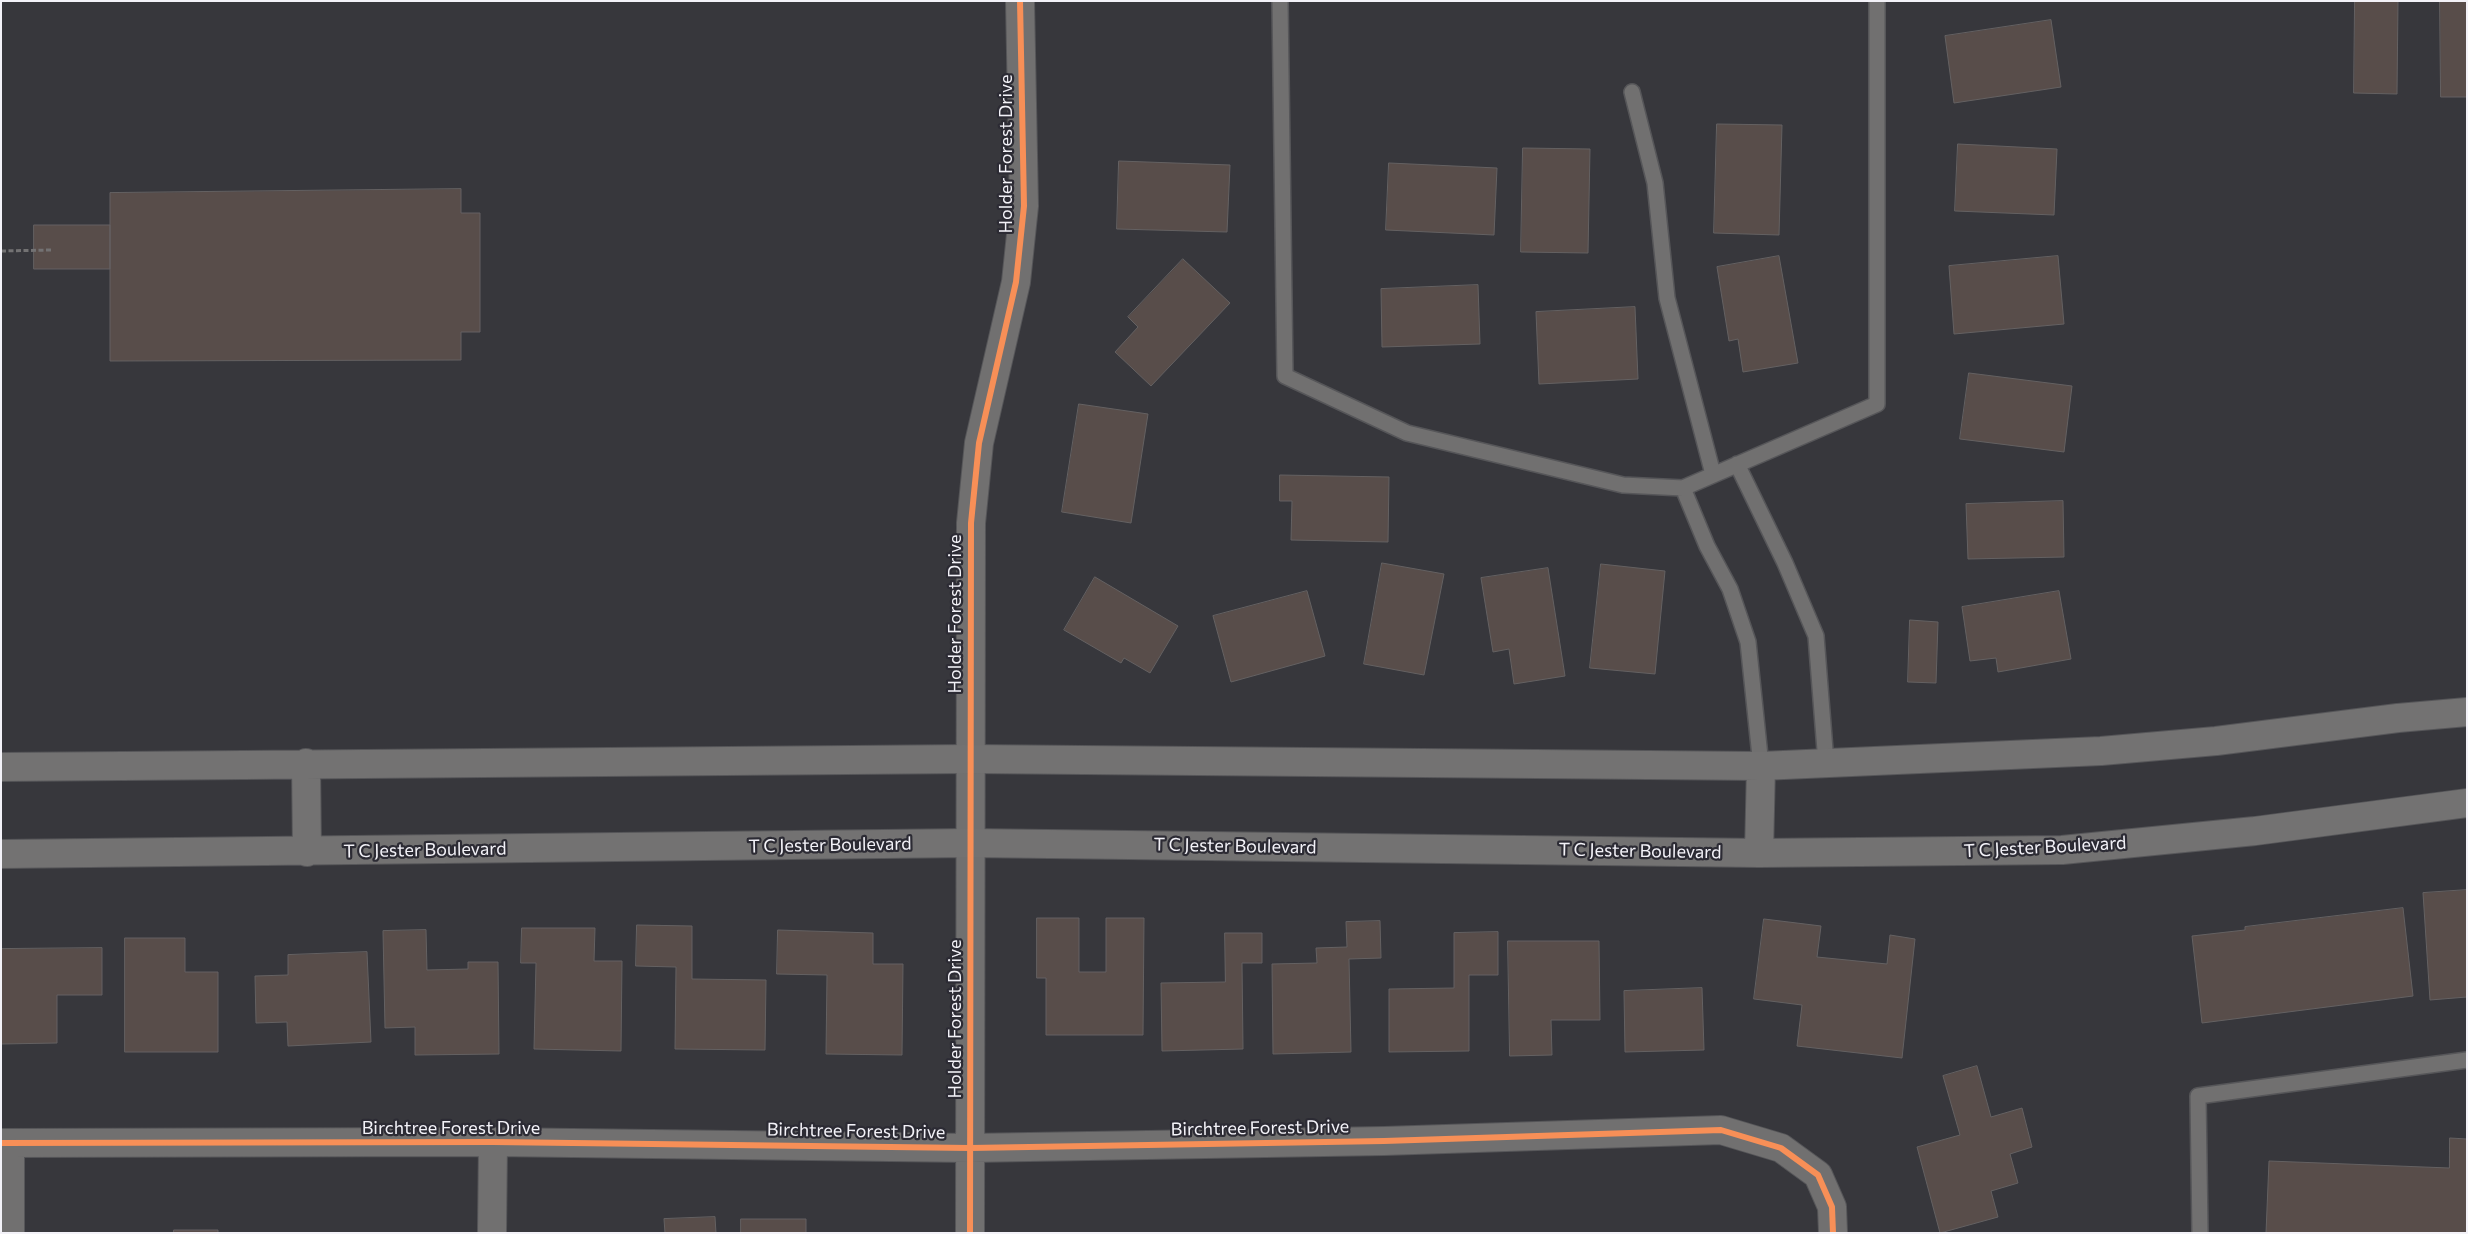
<!DOCTYPE html>
<style>
body{margin:0}
#map{position:relative;width:2468px;height:1234px;overflow:hidden;background:#37373c;font-family:Commissioner,sans-serif}
canvas{display:block}
.frame{position:absolute;inset:0;border:2px solid #f3f2f8;pointer-events:none}
</style>
<div id="map">
<canvas width="2468" height="1234"></canvas>
<div class="frame"></div>
</div>
<script>
const g = document.querySelector('canvas').getContext('2d');
g.lineJoin = 'round';
function fill(path, color) { g.fillStyle = color; g.fill(path, 'evenodd'); }
function stroke(path, color, width, dash) { g.strokeStyle = color; g.lineWidth = width; g.lineCap = dash ? 'butt' : 'round'; g.setLineDash(dash || []); g.stroke(path); }
function write(font, color, halo, rows, align = 'center') {
  g.font = font + ' Commissioner,sans-serif'; g.lineWidth = 4.5; g.setLineDash([]); g.textBaseline = 'middle'; g.strokeStyle = halo; g.fillStyle = color; for (const [text, x, y, turn = 0] of rows) {
    g.save(); g.translate(x, y); g.rotate((+turn || 0) * Math.PI / 180); g.textAlign = isNaN(turn) ? turn : align; if (halo) g.strokeText(text, 0, 0); g.fillText(text, 0, 0); g.restore();
  }
}
const building = new Path2D(`
 M 2355,1 L 2398,1 L 2397,94 L 2354,93 Z
 M 2440,1 L 2467,1 L 2467,97 L 2441,97 Z
 M 2051,20 L 2061,87 L 1954,103 L 1945,36 Z
 M 1717,124 L 1782,125 L 1779,235 L 1714,233 Z
 M 1958,144 L 2057,149 L 2054,215 L 1955,211 Z
 M 1523,148 L 1590,149 L 1588,253 L 1521,252 Z
 M 1119,161 L 1230,165 L 1227,232 L 1117,229 Z
 M 1389,163 L 1497,168 L 1494,235 L 1386,230 Z
 M 461,189 L 461,213 L 480,213 L 480,332 L 461,332 L 461,360 L 110,361 L 110,193 Z
 M 34,225 L 110,225 L 110,269 L 34,269 Z
 M 1779,256 L 1798,363 L 1743,372 L 1738,339 L 1729,341 L 1717,267 Z
 M 2058,256 L 2064,324 L 1954,334 L 1949,266 Z
 M 1183,259 L 1230,303 L 1151,386 L 1115,352 L 1138,327 L 1128,317 Z
 M 1478,285 L 1480,344 L 1382,347 L 1381,289 Z
 M 1635,307 L 1638,379 L 1539,384 L 1536,312 Z
 M 1969,373 L 2072,386 L 2064,452 L 1960,439 Z
 M 1079,404 L 1148,414 L 1131,523 L 1062,512 Z
 M 1280,475 L 1389,477 L 1388,542 L 1291,540 L 1292,501 L 1280,501 Z
 M 2063,501 L 2064,557 L 1968,559 L 1966,504 Z
 M 1382,563 L 1444,574 L 1424,675 L 1364,664 Z
 M 1601,564 L 1665,571 L 1655,674 L 1590,668 Z
 M 1548,568 L 1565,676 L 1514,684 L 1509,649 L 1493,652 L 1481,578 Z
 M 1095,577 L 1178,626 L 1150,673 L 1124,658 L 1121,663 L 1064,630 Z
 M 1307,591 L 1325,656 L 1231,682 L 1213,616 Z
 M 2059,591 L 2071,659 L 1998,672 L 1996,658 L 1970,661 L 1962,607 Z
 M 1910,620 L 1938,622 L 1936,683 L 1908,682 Z
 M 2467,890 L 2467,997 L 2430,1000 L 2423,893 Z
 M 2403,908 L 2413,996 L 2202,1023 L 2192,936 L 2245,930 L 2245,927 Z
 M 1037,918 L 1079,918 L 1079,972 L 1106,972 L 1106,918 L 1144,918 L 1143,1035 L 1046,1035 L 1046,978 L 1037,978 Z
 M 1764,919 L 1821,926 L 1817,957 L 1887,964 L 1890,935 L 1915,939 L 1902,1058 L 1797,1046 L 1802,1005 L 1754,999 Z
 M 1380,921 L 1381,958 L 1349,959 L 1351,1052 L 1273,1054 L 1272,964 L 1317,963 L 1316,948 L 1347,947 L 1346,922 Z
 M 637,925 L 692,926 L 692,979 L 766,980 L 765,1050 L 675,1049 L 676,967 L 636,966 Z
 M 522,928 L 595,928 L 594,961 L 622,961 L 621,1051 L 534,1049 L 536,963 L 521,963 Z
 M 426,930 L 427,970 L 468,969 L 468,962 L 498,962 L 499,1054 L 415,1055 L 415,1027 L 385,1028 L 383,931 Z
 M 778,930 L 873,933 L 873,964 L 903,964 L 902,1055 L 826,1054 L 827,975 L 777,974 Z
 M 1498,932 L 1498,975 L 1469,975 L 1469,1051 L 1389,1052 L 1389,989 L 1454,988 L 1454,933 Z
 M 1225,933 L 1262,933 L 1262,963 L 1242,963 L 1243,1049 L 1162,1051 L 1161,983 L 1225,982 Z
 M 125,938 L 185,938 L 185,972 L 218,972 L 218,1052 L 125,1052 Z
 M 1508,941 L 1599,941 L 1600,1020 L 1551,1020 L 1552,1055 L 1510,1056 Z
 M 102,948 L 102,995 L 57,995 L 57,1043 L 1,1044 L 1,949 Z
 M 367,952 L 371,1042 L 288,1046 L 287,1022 L 256,1023 L 255,976 L 288,975 L 288,955 Z
 M 1702,988 L 1704,1050 L 1625,1052 L 1624,991 Z
 M 1977,1066 L 1991,1117 L 2022,1108 L 2032,1147 L 2010,1154 L 2018,1183 L 1991,1191 L 1998,1217 L 1940,1233 L 1917,1147 L 1960,1135 L 1943,1076 Z
 M 2450,1138 L 2467,1139 L 2467,1233 L 2266,1233 L 2269,1161 L 2449,1168 Z
 M 715,1217 L 716,1233 L 665,1233 L 664,1219 Z
 M 741,1219 L 806,1219 L 806,1233 L 741,1233 Z
 M 174,1230 L 218,1230 L 218,1233 L 174,1233 Z`);
fill(building, '#584d4a');
stroke(building, '#646162', 1);
const lane = new Path2D(`
 M 1280,1 L 1285,376 L 1407,433 L 1623,485 L 1683,488 L 1877,404 L 1877,1
 M 1632,92 L 1655,183 L 1667,298 L 1713,474
 M 1737,464 L 1785,563 L 1816,636 L 1826,763
 M 1683,488 L 1707,546 L 1730,589 L 1748,642 L 1761,766
 M 2200,1233 L 2198,1096 L 2467,1060`);
const street = new Path2D(`
 M 1,1143 L 493,1142 L 970,1148 L 1384,1141 L 1721,1130 L 1781,1148 L 1818,1175 L 1832,1207 L 1833,1233
 M 10,1143 L 10,1233
 M 492,1233 L 493,1142
 M 970,1233 L 971,523 L 979,443 L 1016,282 L 1024,206 L 1020,1`);
const secondary = new Path2D(`
 M 306,763 L 307,852
 M 1,767 L 970,759 L 1761,766 L 2101,751 L 2216,741 L 2398,718 L 2467,712
 M 1759,853 L 1761,766
 M 1,854 L 970,843 L 1759,853 L 2062,850 L 2255,831 L 2467,803`);
stroke(lane, '#565659', 18);
stroke(street, '#565659', 30);
stroke(secondary, '#565659', 30);
stroke(new Path2D(`
 M 1,251 L 52,250`), '#737273', 3, [5, 2.5]);
stroke(lane, '#717070', 15);
stroke(street, '#717070', 28);
stroke(secondary, '#737272', 28);
stroke(new Path2D(`
 M 1,1143 L 493,1142 L 970,1148 L 1384,1141 L 1721,1130 L 1781,1148 L 1818,1175 L 1832,1207 L 1833,1233
 M 970,1233 L 971,523 L 979,443 L 1016,282 L 1024,206 L 1020,1`), '#f78f57', 6);
write('18px', '#f3f2f8', '#2c2b34', [
 ["Holder Forest Drive",1006,154,-90],
 ["Holder Forest Drive",955,614,-90],
 ["T C Jester Boulevard",830,845,-1],
 ["T C Jester Boulevard",1235,846,1],
 ["T C Jester Boulevard",2045,847,-3],
 ["T C Jester Boulevard",425,850,-1],
 ["T C Jester Boulevard",1640,851,1],
 ["Holder Forest Drive",955,1019,-90],
 ["Birchtree Forest Drive",451,1128],
 ["Birchtree Forest Drive",1260,1128,-1],
 ["Birchtree Forest Drive",856,1131,1]
]);
</script>
